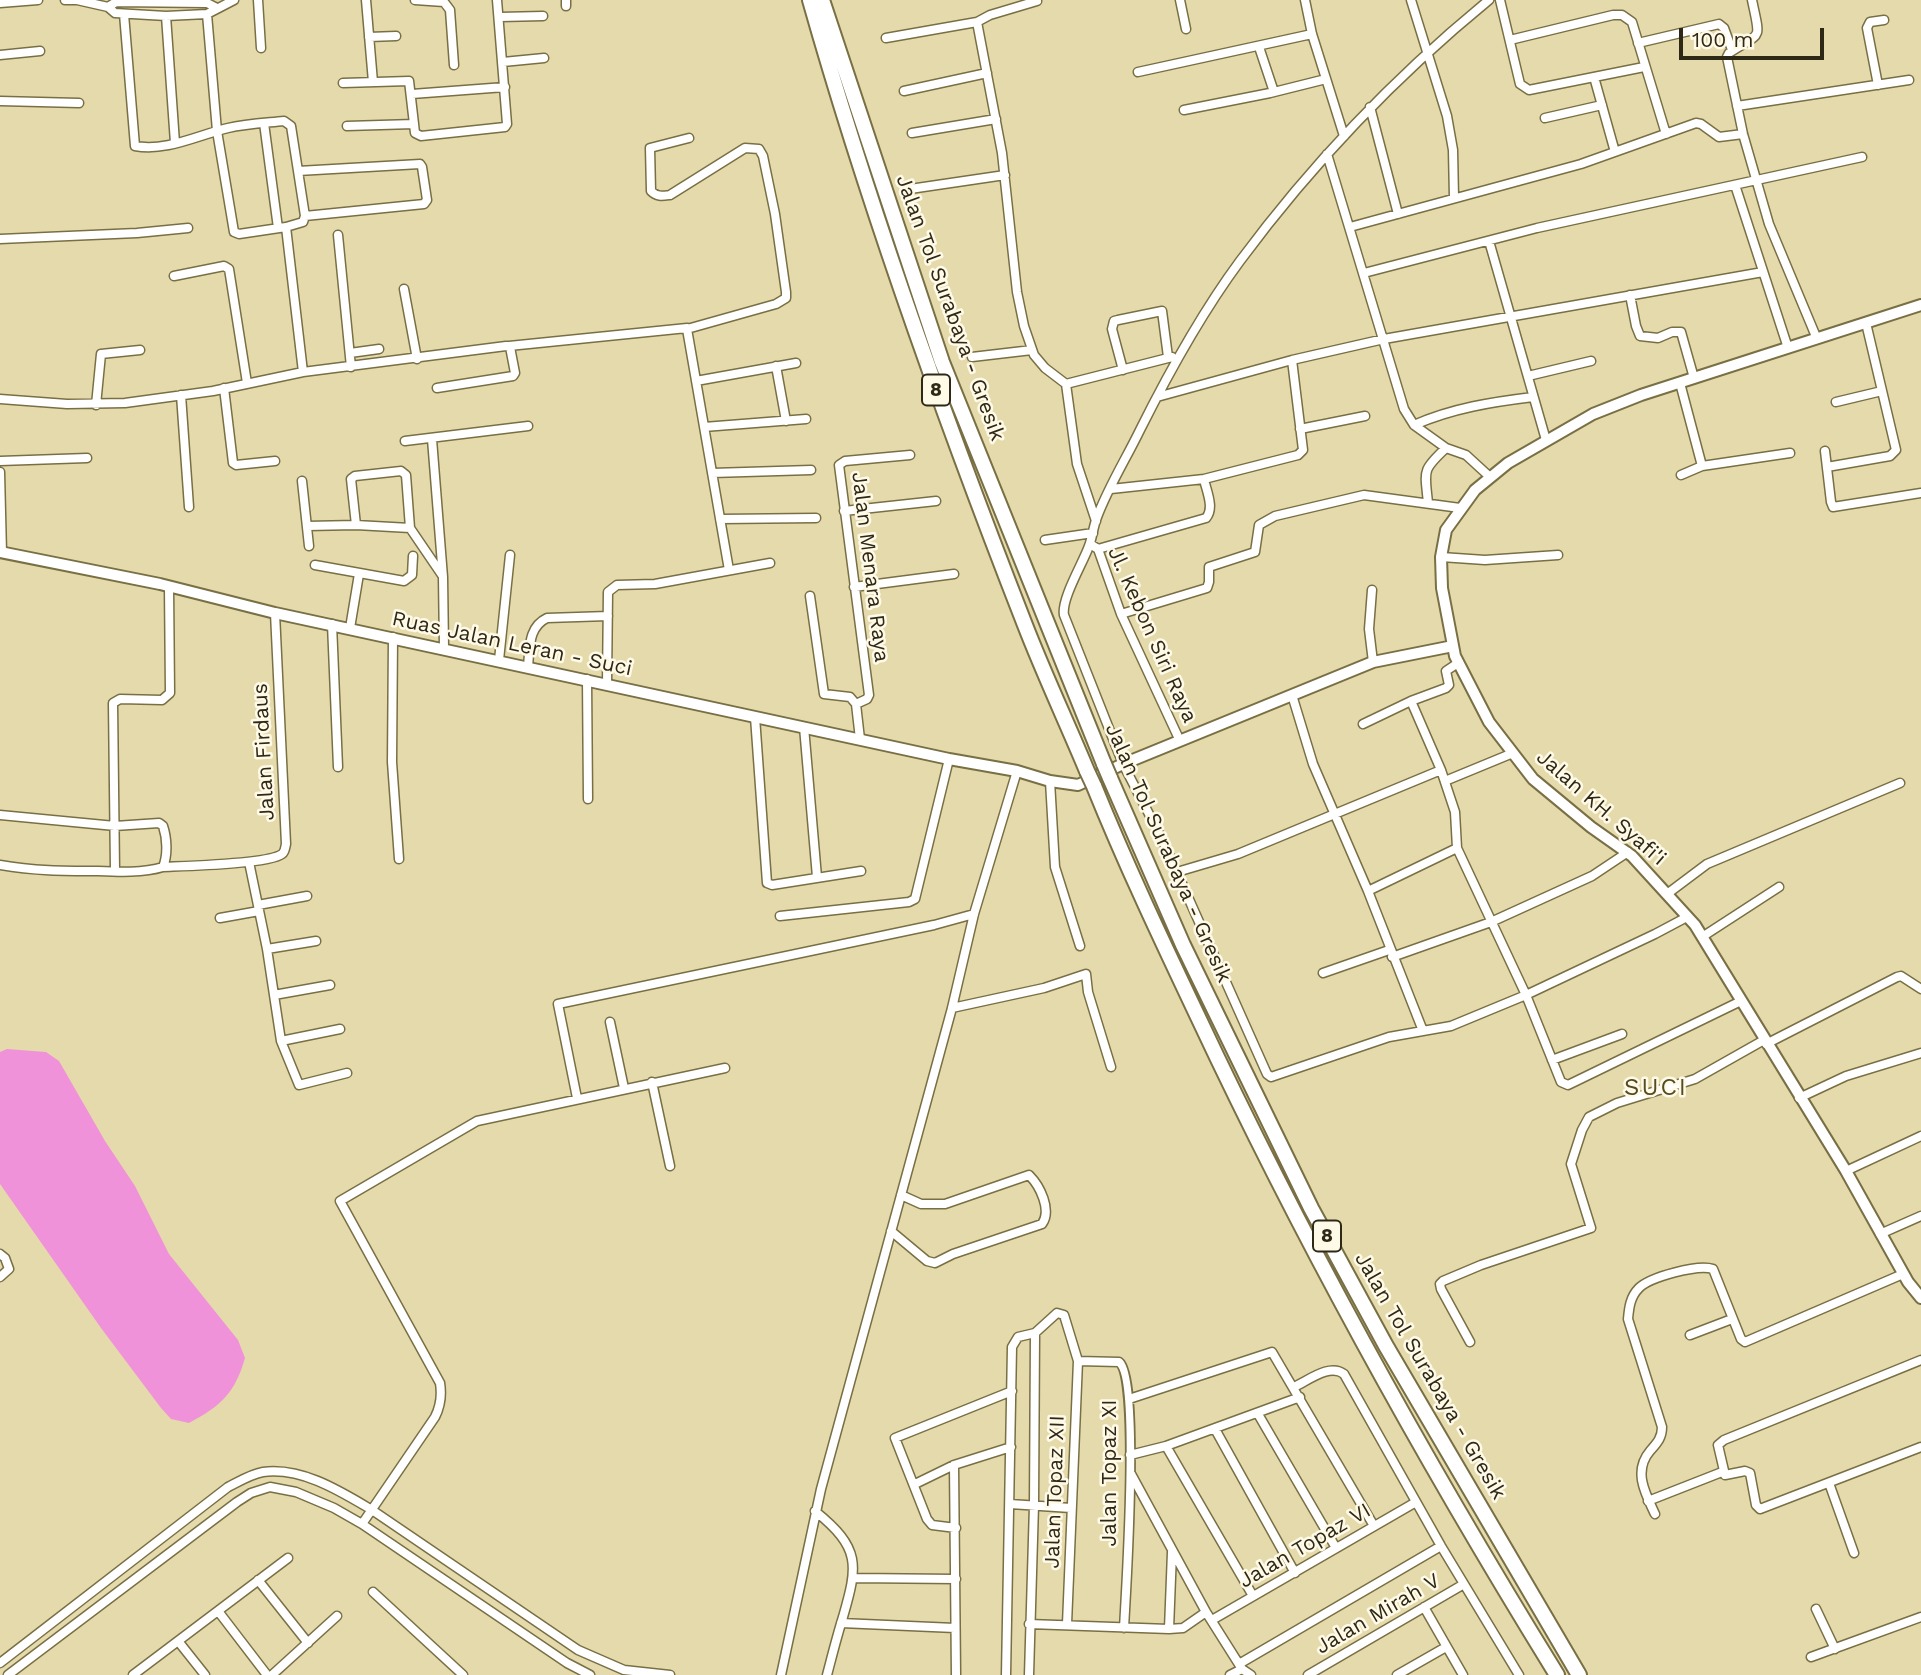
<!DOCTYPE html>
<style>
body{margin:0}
#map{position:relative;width:1921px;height:1675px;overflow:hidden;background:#e5daab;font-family:"Work Sans",sans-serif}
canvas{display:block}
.scale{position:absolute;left:1679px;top:28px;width:145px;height:32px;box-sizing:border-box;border:4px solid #2e2917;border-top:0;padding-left:9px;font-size:21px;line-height:24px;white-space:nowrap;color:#2e2917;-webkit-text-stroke:5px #fffae8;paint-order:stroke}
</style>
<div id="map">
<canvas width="1921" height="1675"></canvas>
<div class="scale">100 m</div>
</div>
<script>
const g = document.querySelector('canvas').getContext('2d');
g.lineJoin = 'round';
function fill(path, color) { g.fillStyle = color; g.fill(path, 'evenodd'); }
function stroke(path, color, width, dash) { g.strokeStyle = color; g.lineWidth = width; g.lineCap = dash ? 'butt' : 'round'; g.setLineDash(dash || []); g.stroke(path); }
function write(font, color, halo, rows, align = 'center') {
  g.font = font + ' "Work Sans",sans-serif'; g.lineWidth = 5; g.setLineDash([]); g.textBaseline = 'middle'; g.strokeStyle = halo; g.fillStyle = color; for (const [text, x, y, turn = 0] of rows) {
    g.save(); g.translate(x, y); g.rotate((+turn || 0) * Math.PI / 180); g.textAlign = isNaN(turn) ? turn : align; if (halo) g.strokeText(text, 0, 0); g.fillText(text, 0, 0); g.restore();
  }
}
fill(new Path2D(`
 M 7,1049 L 46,1052 L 59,1061 L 105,1141 L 135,1186 L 169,1254 L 238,1340 L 245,1358 C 235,1393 221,1406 189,1423 L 171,1419 L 161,1408 L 101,1328 L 0,1184 L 0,1052 Z`), '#f092d9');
const minor = new Path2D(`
 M 65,0 L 77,0
 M 77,0 L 108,7 L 115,13 L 166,16 L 207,14 L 234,0
 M 258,0 L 261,48
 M 366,0 L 373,82
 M 415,0 L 444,2 L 450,10 L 454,65
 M 566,0 L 566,6
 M 1180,0 L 1186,29
 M 1305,0 L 1312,34 L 1344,136
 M 1411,0 L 1447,116 L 1453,150 L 1454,198
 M 1489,0 C 1396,76 1312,164 1240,261 C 1203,311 1168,374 1140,430 C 1126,459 1107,489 1096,520 C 1093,529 1092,538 1089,546 C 1083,563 1061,599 1064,615 L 1123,764 L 1162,839 L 1267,1074 L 1271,1077 L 1389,1037 L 1451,1026 L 1526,995 L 1655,934 L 1687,917
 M 1500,0 L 1520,84 L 1529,90 L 1644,67
 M 1752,0 C 1761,43 1762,31 1729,53 L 1727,57 L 1743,134 L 1769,224 L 1817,339
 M 0,3 L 38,0
 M 108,7 L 116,2 L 207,3 L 217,8
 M 124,14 L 135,146 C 166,152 198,135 228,128 C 246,124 265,123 284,121 L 291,126 L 305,216 L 303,222 L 286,227 L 303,372
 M 207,14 L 217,131 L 234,232 L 239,234 L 286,227
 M 166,16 L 175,143
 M 500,17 L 543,16
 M 977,22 L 990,15 L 1037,1
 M 369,37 L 396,36
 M 886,38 L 977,22 L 1002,153 L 1017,292 L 1024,326 L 1034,355 L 1045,368 L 1066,384 L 1077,464 L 1096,521
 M 1510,40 L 1613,15 L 1622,15 L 1632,22 L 1666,134
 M 1638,43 L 1719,24 L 1724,28 L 1732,50
 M 1259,47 L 1274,92
 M 0,55 L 40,51
 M 503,62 L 544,58
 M 1138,72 L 1312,34
 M 1594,77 L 1615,152
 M 343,83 L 409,81 L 414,124
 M 1878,85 L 1867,28 L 1870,22 L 1884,20
 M 904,91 L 987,73
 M 412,94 L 505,87
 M 0,101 L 79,103
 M 1737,106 L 1909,80
 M 1370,107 L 1398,214
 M 1184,110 L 1270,93 L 1326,79
 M 1545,118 L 1602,105
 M 264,123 L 278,228
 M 347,126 L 414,124 L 415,133 L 421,136 L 505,127 L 507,124 L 497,0
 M 912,133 L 996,119
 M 689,138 L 650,148 L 651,191 C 657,197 662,196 670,195 L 745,148 L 759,149 L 763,156 L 775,214 L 786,292 L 786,298 L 776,304 L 687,329 L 729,570
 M 1327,154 L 1404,409 L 1414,425 L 1446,448 L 1466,455 L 1490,477
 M 298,171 L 420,164 L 422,167 L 427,200 L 424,204 L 305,216
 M 1735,185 L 1788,348
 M 910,189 L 1005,175
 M 1350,227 L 1581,164 L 1696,123 L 1701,124 L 1719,137 L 1743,134
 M 338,235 L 351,367
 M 0,239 L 137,233 L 188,228
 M 1489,241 L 1546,440
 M 1364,273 L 1537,228 L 1862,157
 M 174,276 L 224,266 L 229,269 L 247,383
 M 404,289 L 417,359
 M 1630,295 L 1636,326 L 1640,336 L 1658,338 L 1672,332 L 1681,332 L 1694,378
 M 509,346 L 687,328
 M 350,353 L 379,349
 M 972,357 L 1032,350
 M 776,366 L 786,421
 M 1123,370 L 1112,329 L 1114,321 L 1118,320 L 1162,311 L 1168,357
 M 1528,376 L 1591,361
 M 696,381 L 796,363
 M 1680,383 L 1702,466
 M 1066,384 L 1172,357
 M 224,388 L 233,463 L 236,465 L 275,461
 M 181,395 L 189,507
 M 1157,397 L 1292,360 L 1384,339 L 1763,272
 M 0,399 L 67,404 L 125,403 L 213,391 L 303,372 L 506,346 L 510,347 L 515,373 L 513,376 L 437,388
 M 1836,402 L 1882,391
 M 96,405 L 101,354 L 140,350
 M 1414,425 C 1453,408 1492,402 1533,397
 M 704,427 L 806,419
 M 1300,429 L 1365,416
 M 432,439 L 443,577 L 444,648
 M 405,441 L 528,426
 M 1825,451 L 1831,502 L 1833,507 L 1921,493
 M 0,461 L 87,458
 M 1827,467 L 1890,456 L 1896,450 L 1866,323
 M 0,472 L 2,553
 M 712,473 L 811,470
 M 1681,475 L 1702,466 L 1790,453
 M 302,481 L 309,546
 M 1111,489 L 1204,479 L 1298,455 L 1303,450 L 1292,360
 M 1428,503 C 1425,471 1421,471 1446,448
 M 844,511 L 936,501
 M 720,519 L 816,518
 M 356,525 L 351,479 L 355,476 L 401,471 L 406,475 L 410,528
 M 307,526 L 356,525 L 410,528 L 442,575
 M 1045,540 L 1093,533
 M 1090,544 L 1098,549 L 1121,614 L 1180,741
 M 1098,549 L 1206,518 C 1215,508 1206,490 1204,479
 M 1441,557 L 1485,560 L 1558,555
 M 315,565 L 404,581 L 412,575 L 413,556
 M 854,587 L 954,574
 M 1372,590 L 1369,629 L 1373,662
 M 810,596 L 824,694 L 850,697 L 856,704
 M 1121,614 L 1207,588 L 1209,582 L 1209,567 L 1255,552 L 1259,525 L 1275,516 L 1364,495 L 1460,508
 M 332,624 L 338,767
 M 350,628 L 359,574
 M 393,637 L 392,762 L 399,859
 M 499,660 L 510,555
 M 1458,663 L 1446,671 L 1449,685 L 1446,688 L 1411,701 L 1441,770 L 1455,812 L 1457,848 L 1526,995 L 1561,1082 L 1568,1085 L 1741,1001
 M 528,666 C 530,648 528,627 547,618 L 608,616
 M 587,679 L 588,799
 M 607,684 L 608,592 L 617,585 L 655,584 L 770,563
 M 1292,695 L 1313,764 L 1368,891 L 1423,1031
 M 755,717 L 767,883 L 772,885 L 861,871
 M 1363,724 L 1411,701
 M 804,727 L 817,877
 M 860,739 L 856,704 L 867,699 L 869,695 L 839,465 L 845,461 L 910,455
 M 1050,781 L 1055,867 L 1080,946
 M 1445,781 L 1513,753
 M 0,815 L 115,826 L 159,823 L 163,826 C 167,838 168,855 163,867 C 143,873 119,872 98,871 C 65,871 33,871 0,865
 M 249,862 L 267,949 L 281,1041 L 299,1085 L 347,1073
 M 163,867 C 184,866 269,864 282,854 C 285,852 285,848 286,844 L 275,613
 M 115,871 L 113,703 L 120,699 L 162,700 L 170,693 L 169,587
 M 1177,872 L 1238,854 L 1441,770
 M 1368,891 L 1457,848
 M 1667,894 L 1707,864 L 1900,783
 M 258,905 L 307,896
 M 780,916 L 909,902 L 915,899 L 949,759
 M 220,918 L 259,911
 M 1702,937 L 1779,887
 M 267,949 L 316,941
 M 1392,957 L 1491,922 L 1592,876 L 1628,852
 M 1323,973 L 1389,950
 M 274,995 L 330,985
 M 952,1008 L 1044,988 L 1086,974 L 1088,992 L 1111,1067
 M 610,1022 L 624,1088
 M 281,1041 L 340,1029
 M 1766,1044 L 1897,977 L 1901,976 L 1921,989
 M 1552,1060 L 1622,1034
 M 652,1082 L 670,1166
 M 577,1098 L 558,1004 L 934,925 L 974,914
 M 1799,1098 L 1846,1076 L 1921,1053
 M 1846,1171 L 1921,1136
 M 891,1231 L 927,1261 L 935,1263 L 953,1254 L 1042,1224 C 1052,1210 1040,1186 1029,1175 L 945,1204 L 921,1204 L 901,1195
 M 1880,1234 L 1921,1216
 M 0,1254 L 5,1258 L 9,1269 L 0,1277
 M 1035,1333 L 1057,1313 L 1064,1315 L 1078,1361 L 1067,1624
 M 1690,1335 L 1732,1319
 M 1470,1342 L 1441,1289 L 1440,1284 L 1443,1281 L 1481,1265 L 1591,1228 L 1571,1164 L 1582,1130 L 1589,1117 L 1617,1103 L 1695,1079 L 1764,1040
 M 1921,1360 L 1724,1440 L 1718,1445 L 1725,1475 L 1745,1471 L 1750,1473 L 1756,1505 L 1760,1509 L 1921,1447
 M 1078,1361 L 1119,1362 C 1140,1377 1126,1592 1124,1628
 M 1294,1387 C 1309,1380 1330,1363 1344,1374 L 1441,1546 L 1519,1675
 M 1129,1399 L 1272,1352 L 1374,1526
 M 1258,1414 L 1336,1548
 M 1215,1429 L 1295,1573
 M 1166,1446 L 1253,1596
 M 1130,1455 L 1166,1446 L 1300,1397
 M 954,1465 L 956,1675
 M 1131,1474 L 1206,1612 L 1242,1669
 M 1829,1483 L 1854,1553
 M 915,1484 L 954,1465 L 1011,1447
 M 1648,1501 L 1722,1472
 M 1010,1504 L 1071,1508
 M 815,1511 C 861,1548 858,1565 843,1617 C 837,1636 832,1656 827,1675
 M 1655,1514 C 1645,1493 1633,1471 1650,1451 C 1657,1443 1662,1438 1662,1427 L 1628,1319 C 1629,1308 1630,1297 1639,1288 C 1650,1277 1698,1264 1713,1269 L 1741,1339 L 1745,1342 L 1903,1274
 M 362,1524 L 435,1417 C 441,1405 442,1395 440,1383 L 340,1201 L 477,1121 L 725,1068
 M 956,1528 L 932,1525 L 927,1519 L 895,1438 L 1012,1391
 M 854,1578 L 956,1579
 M 258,1580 L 308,1643
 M 373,1592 L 463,1675
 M 1424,1607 L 1463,1675
 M 1816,1609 L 1835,1649
 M 218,1611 L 267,1675
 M 1212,1620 L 1416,1502
 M 841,1623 L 955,1628
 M 1029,1624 L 1169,1629 L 1183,1628 L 1206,1612
 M 1169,1629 L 1172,1552
 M 178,1641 L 205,1675
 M 1811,1657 L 1921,1617
 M 0,1663 L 228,1487 C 238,1482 251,1474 263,1472 C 302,1467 340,1491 372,1510 L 578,1650 L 624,1670 L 670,1675
 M 1239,1664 L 1441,1546
 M 8,1675 L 237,1502 L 251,1493 L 270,1487 L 296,1492 L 334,1508 L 362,1524 L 567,1663 L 590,1675
 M 133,1675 L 288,1558
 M 272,1675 L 337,1616
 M 781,1675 L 821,1489 L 952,1008 L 974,914 L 1017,771
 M 1006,1675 L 1012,1347 L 1018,1337 L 1035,1333 L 1034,1505 L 1029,1675
 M 1230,1675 L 1242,1669 L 1251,1675
 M 1308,1675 L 1464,1584
 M 1397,1675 L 1446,1647`);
const secondary = new Path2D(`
 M 1921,305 L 1641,395 L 1593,414 L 1508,463 L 1475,490 L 1446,530 L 1441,557 L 1442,588 L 1455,656 L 1489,722 L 1533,779 L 1591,827 L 1632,856 L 1695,925 L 1846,1171 L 1908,1282 L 1921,1298
 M 0,552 L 160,584 L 275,613 L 949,759 L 1017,771 L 1050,781 L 1078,785 L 1123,764 L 1373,662 L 1453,646`);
const motorway = new Path2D(`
 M 810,0 C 870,212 945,420 1025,625 C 1044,674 1067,723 1087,771
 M 822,0 L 942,362 L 1104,764
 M 1110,778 L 1183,945 L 1311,1208 L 1386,1346 L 1579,1675
 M 1094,786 C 1126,865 1162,941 1198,1017 C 1304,1243 1426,1463 1557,1675`);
stroke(minor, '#796f44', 11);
stroke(secondary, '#796f44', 14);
stroke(motorway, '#796f44', 18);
stroke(minor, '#fff', 8);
stroke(secondary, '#fff', 10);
stroke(motorway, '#fff', 14);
const motorwayBridge = new Path2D(`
 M 1104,764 L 1110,778
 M 1087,771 L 1094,786`);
stroke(motorwayBridge, '#796f44', 18, []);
stroke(motorwayBridge, '#fff', 14);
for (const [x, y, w] of [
 [936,390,28],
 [1327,1236,28]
]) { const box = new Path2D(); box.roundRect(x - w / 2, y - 15.5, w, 31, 5); g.fillStyle = '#fffae8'; g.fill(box); stroke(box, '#2e2917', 2); }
write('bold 19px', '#2e2917', null, [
 ["8",936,390],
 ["8",1327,1236]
]);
write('21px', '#2e2917', '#fffae8', [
 ["Jalan Tol Surabaya - Gresik",950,308,70],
 ["Jalan Menara Raya",870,567,83],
 ["Jl. Kebon Siri Raya",1152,635,66],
 ["Ruas Jalan Leran - Suci",512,644,12],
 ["Jalan Firdaus",264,752,-93],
 ["Jalan KH. Syafi'i",1601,808,41],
 ["Jalan Tol Surabaya - Gresik",1168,853,66],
 ["Jalan Tol Surabaya - Gresik",1430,1376,60],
 ["Jalan Topaz XI",1110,1473,-90],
 ["Jalan Topaz XII",1055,1492,-88],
 ["Jalan Topaz VI",1305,1546,-30],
 ["Jalan Mirah V",1378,1614,-30]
]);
g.letterSpacing = '2px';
write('24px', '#554b20', '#fffae8', [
 ["SUCI",1656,1088]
]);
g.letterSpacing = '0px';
</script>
